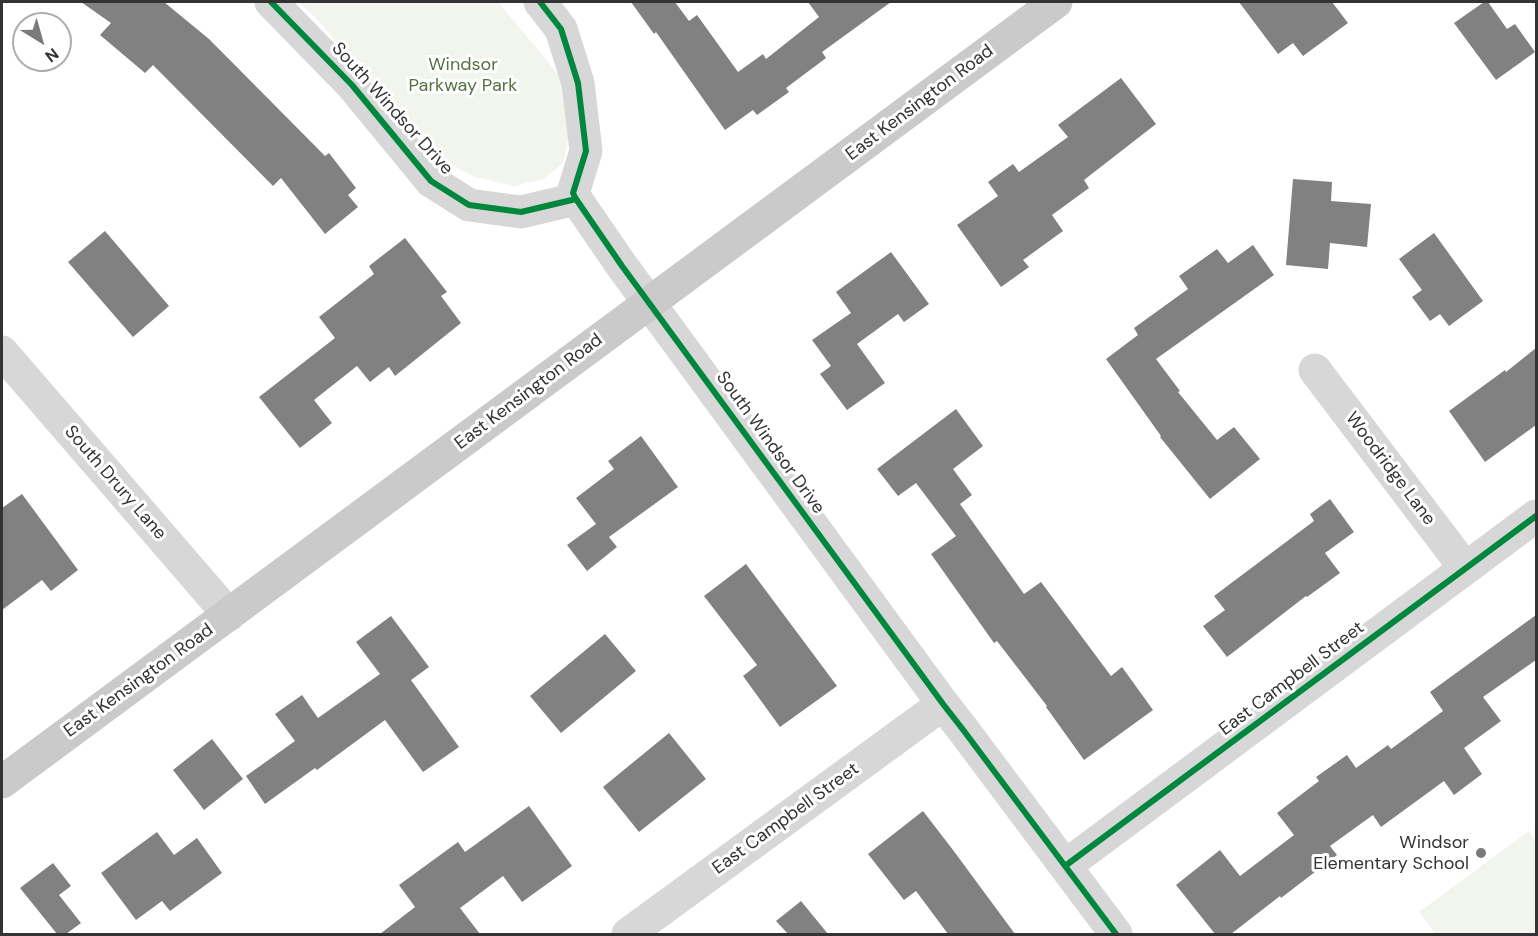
<!DOCTYPE html>
<style>
body{margin:0}
#map{position:relative;width:1538px;height:936px;overflow:hidden;background:#fff;font-family:"DM Sans",sans-serif}
canvas{display:block}
.frame{position:absolute;inset:0;border:3px solid #333;pointer-events:none}
.north{position:absolute;left:12px;top:12px;width:60px;height:60px;box-sizing:border-box;background:#fff;border:2px solid #adadad;border-radius:50%;rotate:143deg;font-size:16px;font-weight:700;line-height:24px;text-align:center;color:#333}
.north::after{content:'';display:block;margin:auto;width:21px;height:27px;background:#7a7a7a;clip-path:polygon(50% 0,100% 100%,50% 72%,0 100%)}
</style>
<div id="map">
<canvas width="1538" height="936"></canvas>
<div class="frame"></div>
<div class="north">N</div>
</div>
<script>
const g = document.querySelector('canvas').getContext('2d');
g.lineJoin = 'round';
function fill(path, color) { g.fillStyle = color; g.fill(path, 'evenodd'); }
function stroke(path, color, width, dash) { g.strokeStyle = color; g.lineWidth = width; g.lineCap = dash ? 'butt' : 'round'; g.setLineDash(dash || []); g.stroke(path); }
function write(font, color, halo, rows, align = 'center') {
  g.font = font + ' "DM Sans",sans-serif'; g.lineWidth = 6; g.setLineDash([]); g.textBaseline = 'middle'; g.strokeStyle = halo; g.fillStyle = color; for (const [text, x, y, turn = 0] of rows) {
    g.save(); g.translate(x, y); g.rotate((+turn || 0) * Math.PI / 180); g.textAlign = isNaN(turn) ? turn : align; if (halo) g.strokeText(text, 0, 0); g.fillText(text, 0, 0); g.restore();
  }
}
fill(new Path2D(`
 M 298,2 L 498,2 L 570,88 L 570,127 L 564,162 L 544,179 L 514,186 L 475,177 L 445,162 L 408,124 L 315,17 Z
 M 1529,831 L 1536,842 L 1536,933 L 1535,934 L 1436,934 L 1419,912 Z`), '#f1f5ed');
fill(new Path2D(`
 M 81,2 L 164,2 L 209,39 L 325,156 L 329,153 L 356,188 L 348,195 L 358,207 L 325,234 L 281,178 L 273,186 L 153,65 L 145,73 L 100,35 L 111,23 Z
 M 631,2 L 675,2 L 689,21 L 697,15 L 738,72 L 763,54 L 766,59 L 819,17 L 808,2 L 891,2 L 822,52 L 826,58 L 786,88 L 789,92 L 757,115 L 753,110 L 725,130 L 656,32 L 654,34 Z
 M 1239,2 L 1332,2 L 1348,23 L 1303,56 L 1293,43 L 1278,54 Z
 M 1484,2 L 1488,2 L 1507,29 L 1515,24 L 1535,52 L 1496,80 L 1454,23 Z
 M 1121,78 L 1156,124 L 1084,180 L 1089,188 L 1052,215 L 1063,231 L 1023,260 L 1029,267 L 1001,287 L 957,225 L 998,196 L 988,182 L 1013,164 L 1019,172 L 1068,137 L 1058,125 Z
 M 1293,179 L 1332,182 L 1331,201 L 1371,204 L 1367,247 L 1330,243 L 1328,269 L 1286,265 Z
 M 105,231 L 169,306 L 133,337 L 68,262 Z
 M 1434,233 L 1483,301 L 1449,326 L 1440,314 L 1430,321 L 1412,297 L 1422,290 L 1399,259 Z
 M 405,238 L 447,292 L 441,296 L 461,323 L 395,376 L 389,367 L 370,382 L 357,366 L 314,400 L 332,423 L 300,448 L 259,397 L 335,338 L 319,317 L 374,274 L 369,266 Z
 M 1253,245 L 1274,275 L 1156,359 L 1180,391 L 1178,392 L 1217,440 L 1234,427 L 1260,459 L 1210,499 L 1160,437 L 1161,436 L 1106,359 L 1138,335 L 1134,328 L 1188,289 L 1179,276 L 1217,249 L 1228,263 Z
 M 891,252 L 929,304 L 904,322 L 898,314 L 857,344 L 885,383 L 847,410 L 820,374 L 831,366 L 812,340 L 851,313 L 836,292 Z
 M 1536,348 L 1536,425 L 1485,462 L 1449,411 L 1505,370 L 1506,372 Z
 M 956,409 L 983,446 L 953,469 L 972,495 L 960,504 L 1024,594 L 1041,582 L 1111,676 L 1122,667 L 1153,710 L 1084,760 L 1046,707 L 1047,706 L 997,641 L 994,643 L 931,554 L 956,536 L 916,483 L 898,496 L 877,469 Z
 M 641,436 L 678,487 L 609,537 L 617,547 L 587,571 L 567,545 L 596,524 L 576,498 L 614,469 L 608,461 Z
 M 22,494 L 78,570 L 51,591 L 42,580 L 2,610 L 2,508 Z
 M 1330,499 L 1354,532 L 1325,553 L 1340,573 L 1307,597 L 1306,596 L 1227,657 L 1203,626 L 1225,610 L 1214,596 L 1314,521 L 1310,514 Z
 M 746,564 L 837,686 L 780,727 L 743,676 L 757,665 L 704,596 Z
 M 1536,615 L 1536,660 L 1483,697 L 1501,721 L 1464,748 L 1482,774 L 1454,795 L 1444,781 L 1381,827 L 1373,815 L 1330,846 L 1337,855 L 1281,898 L 1280,896 L 1231,934 L 1215,934 L 1176,885 L 1220,850 L 1240,876 L 1294,835 L 1277,813 L 1319,781 L 1316,777 L 1347,755 L 1356,768 L 1388,745 L 1391,749 L 1443,711 L 1430,692 Z
 M 391,616 L 429,667 L 411,680 L 459,747 L 423,772 L 385,720 L 317,770 L 315,768 L 265,804 L 246,776 L 295,741 L 275,714 L 302,695 L 318,718 L 380,674 L 356,642 Z
 M 605,634 L 636,671 L 561,733 L 530,696 Z
 M 669,733 L 706,779 L 639,832 L 603,787 Z
 M 212,739 L 243,779 L 204,810 L 173,770 Z
 M 529,806 L 572,866 L 522,902 L 503,876 L 460,908 L 480,934 L 380,934 L 415,907 L 399,885 L 458,842 L 465,852 Z
 M 923,811 L 953,850 L 1015,934 L 948,934 L 916,891 L 904,900 L 868,854 Z
 M 157,832 L 174,855 L 197,838 L 222,873 L 170,911 L 162,901 L 136,920 L 101,873 Z
 M 53,863 L 71,886 L 59,895 L 81,923 L 66,934 L 57,934 L 20,888 Z
 M 801,901 L 828,934 L 788,934 L 776,921 Z`), '#818181');
stroke(new Path2D(`
 M 271,2 L 352,85 L 431,181 L 469,205 L 521,212 L 576,199
 M 540,2 L 561,29 L 578,83 L 586,151 L 573,193 L 576,199 L 622,266 L 943,704 L 964,731 L 1116,934
 M 2,352 L 229,615
 M 1315,370 L 1465,568
 M 1065,866 L 1536,516
 M 628,934 L 943,704`), '#d7d7d7', 33);
stroke(new Path2D(`
 M 2,782 L 1056,2`), '#cacaca', 33);
stroke(new Path2D(`
 M 271,2 L 352,85 L 431,181 L 469,205 L 521,212 L 576,199
 M 540,2 L 561,29 L 578,83 L 586,151 L 573,193 L 576,199 L 622,266 L 943,704 L 964,731 L 1116,934
 M 1065,866 L 1536,516`), '#00873e', 6);
for (const [x, y, r, color] of [
 [1481,853,6,"#7a7a7a"]
]) { const dot = new Path2D(); dot.arc(x, y, r, 0, 2 * Math.PI); g.fillStyle = color; g.fill(dot); stroke(dot, '#fff', 2); }
write('18px', '#56703f', '#fff', [
 ["Windsor",463,65],
 ["Parkway Park",463,86]
]);
write('18px', '#333', '#fff', [
 ["East Kensington Road",920,103,-37],
 ["South Windsor Drive",392,109,48],
 ["East Kensington Road",529,392,-37],
 ["South Windsor Drive",770,443,54],
 ["Woodridge Lane",1390,469,53],
 ["South Drury Lane",115,483,49],
 ["East Campbell Street",1292,679,-37],
 ["East Kensington Road",139,681,-36],
 ["East Campbell Street",786,819,-36]
]);
write('18px', '#333', '#fff', [
 ["Windsor",1469,843],
 ["Elementary School",1469,864]
], 'right');
</script>
